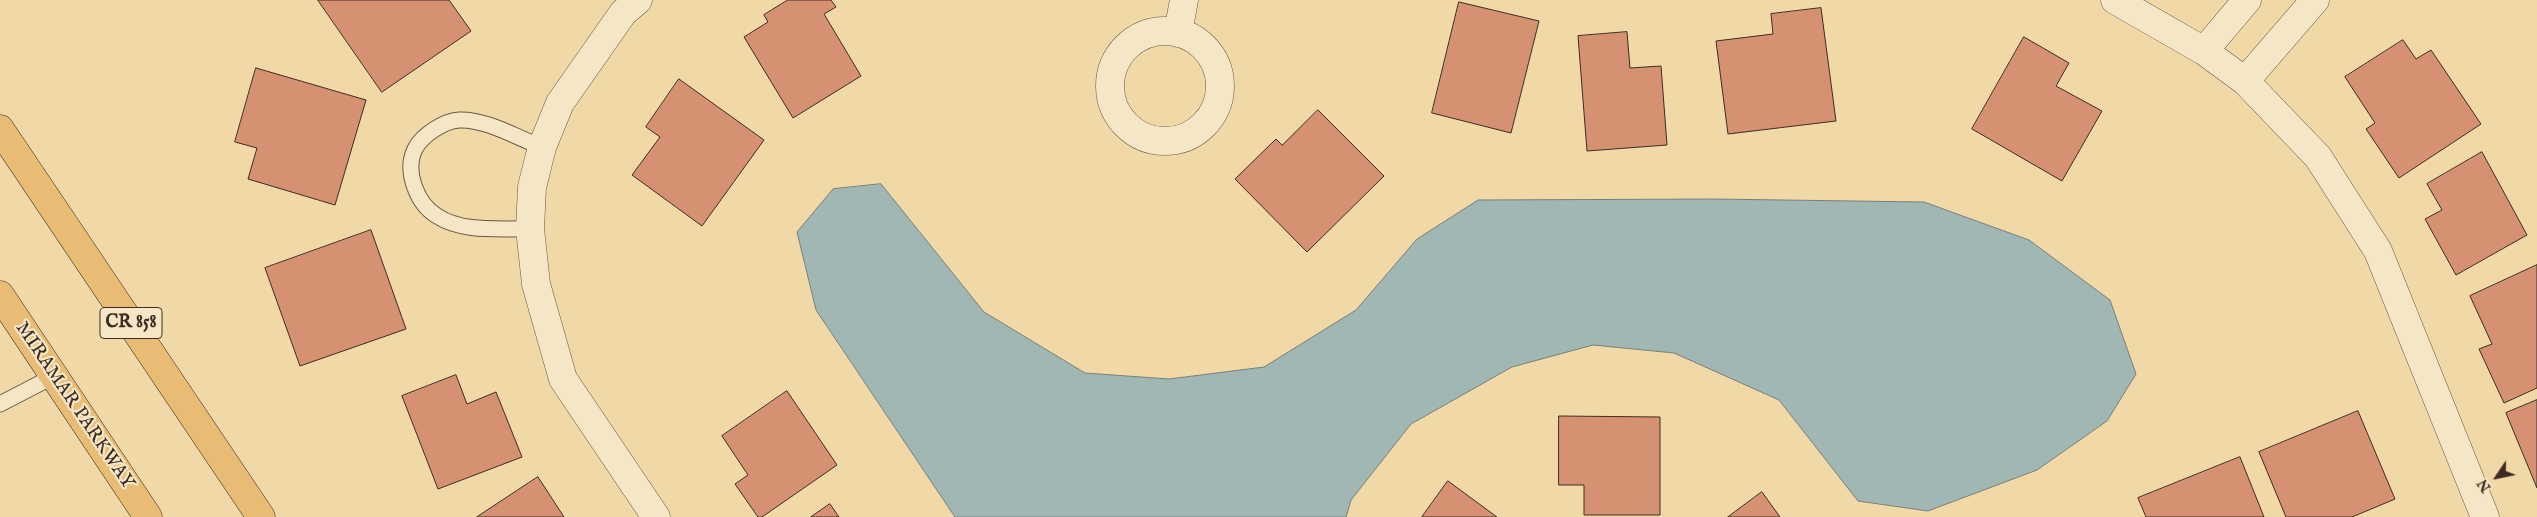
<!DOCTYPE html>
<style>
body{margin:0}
#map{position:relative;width:2537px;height:517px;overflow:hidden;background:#f0d9a7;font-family:"IM FELL English",serif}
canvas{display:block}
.north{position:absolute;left:2472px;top:452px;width:50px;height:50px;-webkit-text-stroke:4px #f5e6c6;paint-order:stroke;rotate:236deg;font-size:14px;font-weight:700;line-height:20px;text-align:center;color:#3e2c24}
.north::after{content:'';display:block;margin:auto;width:18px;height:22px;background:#3e2c24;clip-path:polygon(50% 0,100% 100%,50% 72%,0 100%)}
</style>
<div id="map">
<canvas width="2537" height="517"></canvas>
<div class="north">N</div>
</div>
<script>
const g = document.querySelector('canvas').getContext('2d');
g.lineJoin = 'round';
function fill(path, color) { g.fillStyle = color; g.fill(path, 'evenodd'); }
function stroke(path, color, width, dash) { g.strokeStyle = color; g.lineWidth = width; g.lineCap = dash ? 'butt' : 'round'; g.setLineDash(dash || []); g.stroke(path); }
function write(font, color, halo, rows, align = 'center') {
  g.font = font + ' "IM FELL English",serif'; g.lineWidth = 4.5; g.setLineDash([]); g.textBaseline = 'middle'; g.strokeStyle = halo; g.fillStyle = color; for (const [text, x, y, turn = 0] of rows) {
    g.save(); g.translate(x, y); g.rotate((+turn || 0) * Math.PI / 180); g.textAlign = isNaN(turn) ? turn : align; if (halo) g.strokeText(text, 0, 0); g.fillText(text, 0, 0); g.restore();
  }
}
const water = new Path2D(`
 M 881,184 L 984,312 L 1085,373 L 1169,379 L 1264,367 L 1356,310 L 1417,239 L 1478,200 L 1712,199 L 1924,202 L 2029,240 L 2110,300 L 2136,374 L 2107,421 L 2037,470 L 1928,511 L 1858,501 L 1779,400 L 1674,353 L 1593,345 L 1512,367 L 1411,424 L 1351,500 L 1346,517 L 955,517 L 816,310 L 797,232 L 833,189 Z`);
fill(water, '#a0b7b4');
stroke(water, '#797f7a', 1);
const building = new Path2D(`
 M 318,0 L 449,0 L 471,31 L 382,92 Z
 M 788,0 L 831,0 L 836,7 L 824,14 L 861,76 L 793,118 L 744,37 L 768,22 L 764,15 Z
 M 1459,2 L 1539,21 L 1511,133 L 1432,113 Z
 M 1821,8 L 1836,121 L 1728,134 L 1716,41 L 1773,34 L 1771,14 Z
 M 1627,32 L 1630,68 L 1661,66 L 1667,145 L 1587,151 L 1578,36 Z
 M 2024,37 L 2069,63 L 2056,86 L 2102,111 L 2062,181 L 1972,129 Z
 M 2403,40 L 2416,59 L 2431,50 L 2481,124 L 2399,178 L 2366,129 L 2375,123 L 2345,77 Z
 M 256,68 L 366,100 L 335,205 L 248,179 L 257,148 L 235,142 Z
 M 679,79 L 764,140 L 702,226 L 632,175 L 660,137 L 646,127 Z
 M 1318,110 L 1384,176 L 1307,252 L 1235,179 L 1276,139 L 1282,145 Z
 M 2482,152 L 2527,235 L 2456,275 L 2425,219 L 2442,210 L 2427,184 Z
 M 371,230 L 406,329 L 300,366 L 265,268 Z
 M 2537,265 L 2537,388 L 2504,403 L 2479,349 L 2492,344 L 2470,296 Z
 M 456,375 L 467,404 L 496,392 L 522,457 L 438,489 L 402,396 Z
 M 787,391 L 837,465 L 762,517 L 758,517 L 735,484 L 748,475 L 722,436 Z
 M 2537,400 L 2537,488 L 2506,413 Z
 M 2358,411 L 2395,499 L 2352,517 L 2286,517 L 2259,452 Z
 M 1559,416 L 1660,417 L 1660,515 L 1584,515 L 1584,485 L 1559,485 Z
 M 2240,457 L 2264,517 L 2146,517 L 2138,498 Z
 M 538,477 L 564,517 L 477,517 Z
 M 1448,481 L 1497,517 L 1422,517 Z
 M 1762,492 L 1780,517 L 1728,517 Z
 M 830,504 L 839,517 L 811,517 Z`);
fill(building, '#d59172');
stroke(building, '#3e2c24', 1);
const lane = new Path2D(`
 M 530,229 C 500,228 463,233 437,216 C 417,204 404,171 415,149 C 422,135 444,121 459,120 C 487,119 517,138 542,147
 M 0,404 L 54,376`);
const street = new Path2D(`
 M 638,0 L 623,13 L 560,103 L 542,147 L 532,187 L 530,229 L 536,284 L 563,379 L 656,517
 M 2115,0 L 2204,51 L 2245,81 L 2318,157 L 2378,251 L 2485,517
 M1110 86a55 55 0 1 1 110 0a55 55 0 1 1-110 0Z
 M 1178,33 L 1184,0
 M 2204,51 L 2247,0
 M 2245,81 L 2315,0`);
const primary = new Path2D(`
 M 0,129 L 261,517
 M 0,295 L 148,517`);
stroke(lane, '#6a5745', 17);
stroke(street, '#6a5745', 29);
stroke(primary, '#3e2c24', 29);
stroke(lane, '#f5e6c6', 15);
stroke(street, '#f5e6c6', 28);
stroke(primary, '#e8bc74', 28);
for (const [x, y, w] of [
 [131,323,62]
]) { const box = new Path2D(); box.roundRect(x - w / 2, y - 15.5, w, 31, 4); g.fillStyle = '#f5e6c6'; g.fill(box); stroke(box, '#3e2c24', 1); }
write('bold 18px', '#3e2c24', null, [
 ["CR 858",131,323]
]);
write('19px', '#3e2c24', '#f5e6c6', [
 ["MIRAMAR PARKWAY",74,406,56]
]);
</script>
